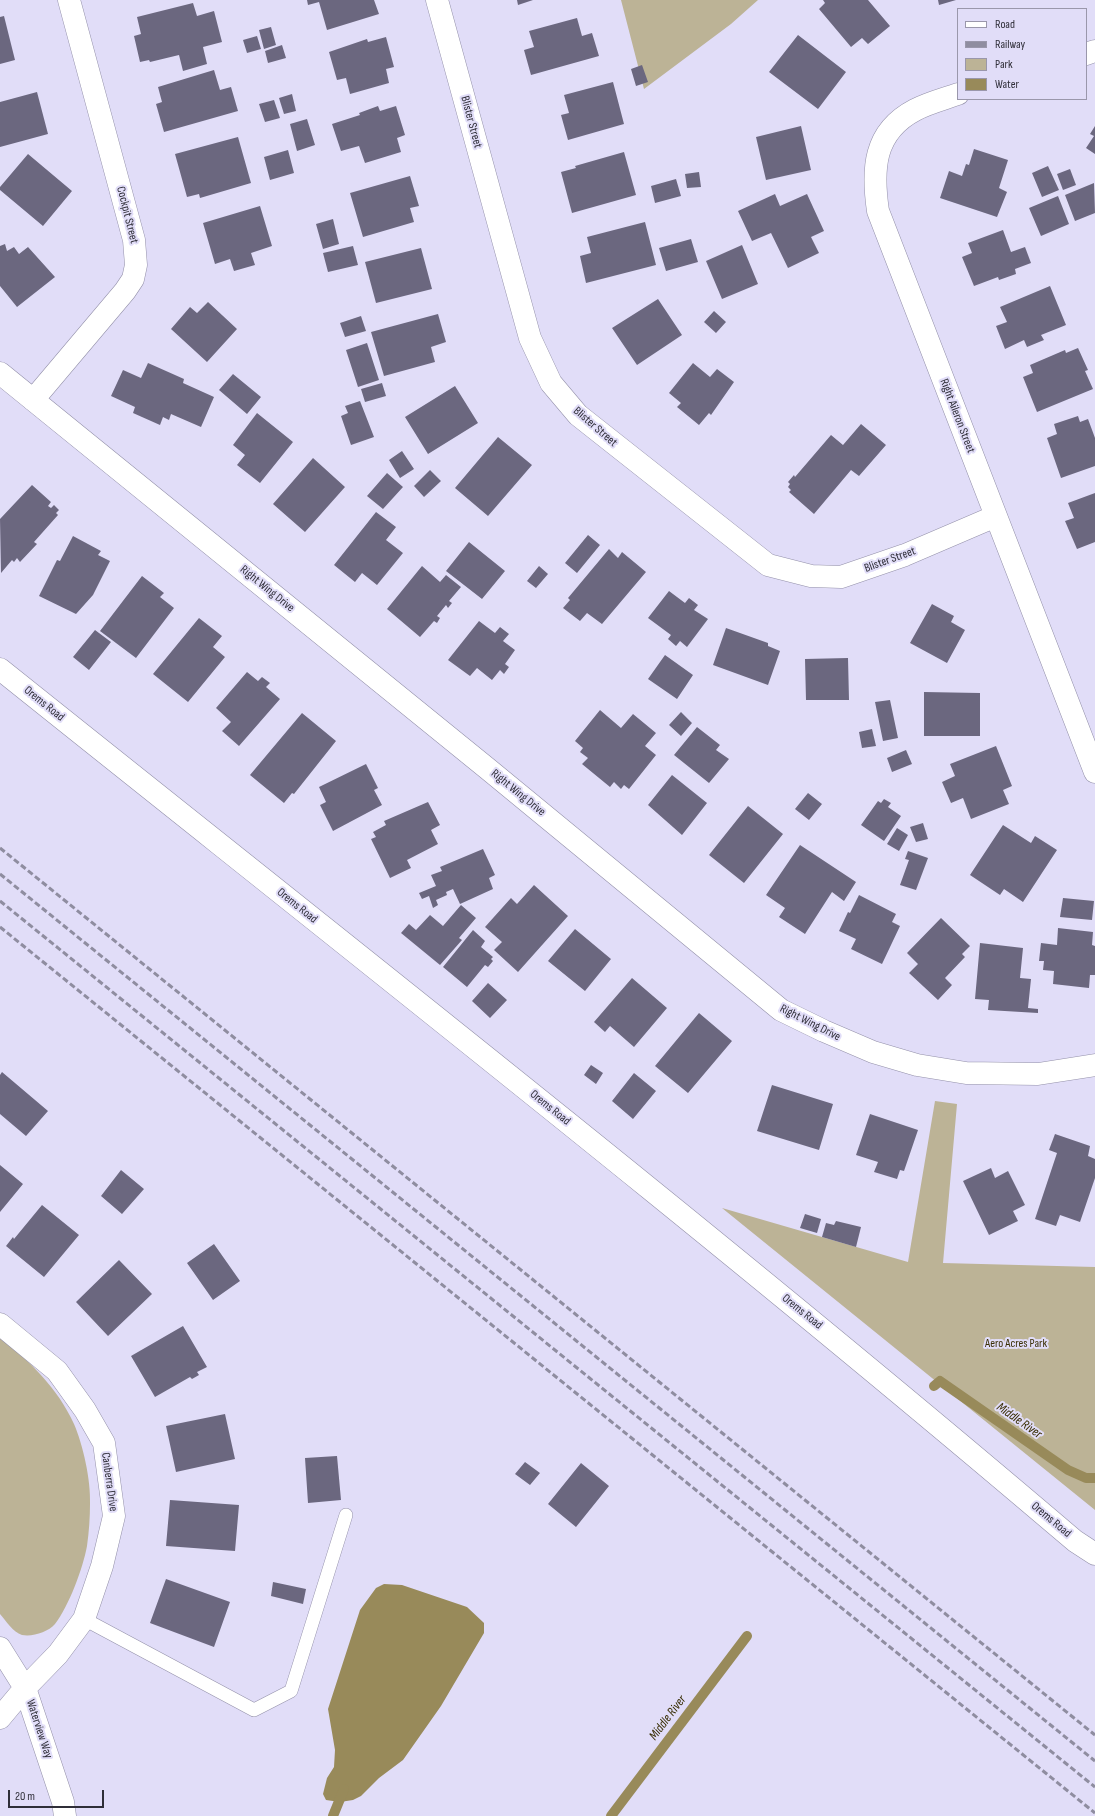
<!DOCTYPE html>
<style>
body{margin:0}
#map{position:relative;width:1095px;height:1816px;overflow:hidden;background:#e1ddf8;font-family:"Sofia Sans Condensed",sans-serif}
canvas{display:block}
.legend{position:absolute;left:957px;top:8px;width:130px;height:92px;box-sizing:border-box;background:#e1ddf8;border:1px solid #9a97ab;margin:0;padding:5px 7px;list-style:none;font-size:12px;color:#2f2e38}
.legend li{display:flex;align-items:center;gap:8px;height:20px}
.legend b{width:20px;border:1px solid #9a97ab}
.scale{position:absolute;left:8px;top:1790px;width:96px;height:18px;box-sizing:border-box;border:2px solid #2f2e38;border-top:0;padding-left:5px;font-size:12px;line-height:14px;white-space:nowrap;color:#2f2e38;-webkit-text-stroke:3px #e1ddf8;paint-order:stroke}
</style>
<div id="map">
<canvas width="1095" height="1816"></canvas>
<ul class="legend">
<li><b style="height:5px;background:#fff"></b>Road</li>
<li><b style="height:5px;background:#8f8da0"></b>Railway</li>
<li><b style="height:11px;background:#bcb396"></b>Park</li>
<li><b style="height:11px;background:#988a5a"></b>Water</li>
</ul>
<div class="scale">20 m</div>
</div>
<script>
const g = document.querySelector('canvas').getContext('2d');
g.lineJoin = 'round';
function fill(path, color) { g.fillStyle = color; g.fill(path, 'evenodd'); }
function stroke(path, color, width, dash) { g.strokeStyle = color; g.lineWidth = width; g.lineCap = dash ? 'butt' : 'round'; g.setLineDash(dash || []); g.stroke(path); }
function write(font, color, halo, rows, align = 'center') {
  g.font = font + ' "Sofia Sans Condensed",sans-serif'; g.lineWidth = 4; g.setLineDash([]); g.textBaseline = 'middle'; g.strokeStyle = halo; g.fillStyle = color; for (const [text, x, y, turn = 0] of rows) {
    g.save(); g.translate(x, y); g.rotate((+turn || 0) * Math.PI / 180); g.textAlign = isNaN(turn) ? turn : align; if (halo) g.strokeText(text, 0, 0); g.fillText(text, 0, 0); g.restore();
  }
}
fill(new Path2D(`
 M 621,0 L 758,0 L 731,24 L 644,89 Z
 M 935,1101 L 957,1104 L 943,1263 L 1095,1267 L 1095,1510 L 722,1208 L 908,1262 Z
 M 0,1337 C 29,1361 58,1388 74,1424 C 83,1445 91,1480 90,1504 C 90,1517 89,1532 87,1546 C 83,1568 69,1606 55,1624 C 48,1632 33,1637 22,1635 C 13,1632 6,1621 0,1614 Z`), '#bcb396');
fill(new Path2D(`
 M 384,1584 L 402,1585 L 467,1607 L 484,1623 L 484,1633 L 441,1706 L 403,1760 L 379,1778 L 361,1796 L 353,1800 L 340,1802 L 326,1800 L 323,1794 L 327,1778 L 334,1767 L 335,1750 L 328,1709 L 360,1610 L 376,1588 Z`), '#988a5a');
stroke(new Path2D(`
 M 934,1386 L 940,1381 L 1068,1470 L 1086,1478 L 1095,1478
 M 333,1816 L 344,1789
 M 611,1816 L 747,1636`), '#988a5a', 10);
fill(new Path2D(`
 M 307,0 L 374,0 L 379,14 L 327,30 L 319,2 L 308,5 Z
 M 517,0 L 533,0 L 518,5 Z
 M 823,0 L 868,0 L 890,26 L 868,44 L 862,38 L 851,47 L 819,9 L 825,3 Z
 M 938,0 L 956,0 L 939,5 Z
 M 193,3 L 197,16 L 214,11 L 222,42 L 203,47 L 207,64 L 183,71 L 179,55 L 150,62 L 149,60 L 140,62 L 134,36 L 141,34 L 137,17 Z
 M 4,16 L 15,60 L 0,64 L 0,17 Z
 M 577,18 L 582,36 L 592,33 L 599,56 L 531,75 L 524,50 L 534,47 L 529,31 Z
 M 271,27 L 276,45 L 264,49 L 259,30 Z
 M 798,35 L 846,72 L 818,109 L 769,72 Z
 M 257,36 L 261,49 L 247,53 L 243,40 Z
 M 386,37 L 394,67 L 386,69 L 389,83 L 350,94 L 346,78 L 337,80 L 329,52 L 367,39 L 368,42 Z
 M 282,45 L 286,58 L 268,63 L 265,51 Z
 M 642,65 L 648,82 L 636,86 L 631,69 Z
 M 214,70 L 220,90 L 231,87 L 238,111 L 164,132 L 156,104 L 162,102 L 158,87 Z
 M 613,82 L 624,124 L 568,140 L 561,115 L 569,113 L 564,95 Z
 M 37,92 L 48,134 L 0,147 L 0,102 Z
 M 292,94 L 296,111 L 284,114 L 279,98 Z
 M 274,100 L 280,118 L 265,122 L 259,104 Z
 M 378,106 L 380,111 L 396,106 L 405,135 L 397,138 L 401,152 L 365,163 L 359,146 L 341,151 L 332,124 L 360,115 L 359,113 Z
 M 307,119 L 315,145 L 297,151 L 290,124 Z
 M 801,126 L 811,170 L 766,180 L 756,137 Z
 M 1095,126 L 1095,154 L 1086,148 L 1094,136 L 1090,134 Z
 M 238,137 L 251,183 L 200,198 L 199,194 L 187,197 L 175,154 Z
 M 974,149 L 1008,160 L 999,188 L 1007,192 L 997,217 L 940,198 L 949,171 L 962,176 L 966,164 L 969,165 Z
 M 288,150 L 294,173 L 270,180 L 264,157 Z
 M 624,152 L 636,195 L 572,213 L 561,172 L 576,168 L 575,166 Z
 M 28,154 L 72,191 L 43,226 L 0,190 L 0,187 Z
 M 1048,166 L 1059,190 L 1042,197 L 1032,173 Z
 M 1070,169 L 1076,185 L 1063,190 L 1057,174 Z
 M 699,172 L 701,187 L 687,188 L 685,174 Z
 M 410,176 L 419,206 L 410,208 L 414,222 L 363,237 L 350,193 Z
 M 676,179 L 681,196 L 655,203 L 651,186 Z
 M 1094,183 L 1095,213 L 1075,221 L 1065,195 Z
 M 775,194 L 780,206 L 807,194 L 824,231 L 811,237 L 819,253 L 788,268 L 771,233 L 752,241 L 738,211 Z
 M 1058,196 L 1069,224 L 1041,236 L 1029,208 Z
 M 260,206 L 272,246 L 251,253 L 255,265 L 234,271 L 230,259 L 215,264 L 203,223 Z
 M 333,219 L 339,244 L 323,249 L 316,224 Z
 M 645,222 L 656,265 L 586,283 L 580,256 L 591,253 L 587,237 Z
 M 1003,230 L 1011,252 L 1025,247 L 1031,263 L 1015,269 L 1016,274 L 999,280 L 998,277 L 974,286 L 962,257 L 972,253 L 968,243 Z
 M 691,239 L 698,262 L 666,271 L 659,248 Z
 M 5,244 L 7,251 L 14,247 L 19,254 L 28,247 L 55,277 L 17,307 L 0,286 L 0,246 Z
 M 742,245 L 758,284 L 722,299 L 706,261 Z
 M 353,246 L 358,265 L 328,272 L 323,253 Z
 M 421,248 L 432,289 L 376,303 L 365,262 Z
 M 1050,286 L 1066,325 L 1041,335 L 1044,340 L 1027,347 L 1024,340 L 1005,349 L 996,326 L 1007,322 L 1000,307 Z
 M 658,299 L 682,335 L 637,365 L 612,328 Z
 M 208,302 L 237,329 L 207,362 L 171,329 L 190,307 L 197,313 Z
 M 714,311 L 726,322 L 716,333 L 704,322 Z
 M 438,314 L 446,342 L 431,347 L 435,362 L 384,376 L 371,332 Z
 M 361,316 L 366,331 L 345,337 L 340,323 Z
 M 367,343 L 379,380 L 358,387 L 346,350 Z
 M 1078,348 L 1088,370 L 1085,371 L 1093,389 L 1037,412 L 1023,377 L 1033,373 L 1030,365 L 1065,350 L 1066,353 Z
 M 148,363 L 184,379 L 183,383 L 214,397 L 201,427 L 171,414 L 169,420 L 163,417 L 160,425 L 133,413 L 135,407 L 111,396 L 123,370 L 141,378 Z
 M 693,363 L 710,377 L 717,369 L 734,382 L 711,415 L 709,413 L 699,425 L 677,407 L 681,403 L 669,393 Z
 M 233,374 L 261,397 L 247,414 L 219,390 Z
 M 382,383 L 386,396 L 365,402 L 361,389 Z
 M 455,386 L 478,423 L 428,454 L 405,417 Z
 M 360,401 L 374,437 L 351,445 L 341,416 L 348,413 L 345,406 Z
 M 257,413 L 293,442 L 260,483 L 237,465 L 245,455 L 233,445 Z
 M 1078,416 L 1080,422 L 1088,419 L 1095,438 L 1095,466 L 1061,478 L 1047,438 L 1057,434 L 1054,424 Z
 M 861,424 L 886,445 L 859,476 L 851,470 L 814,514 L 789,492 L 791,490 L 788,487 L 790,484 L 788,482 L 794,475 L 795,477 L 831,435 L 843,445 Z
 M 498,437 L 532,465 L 488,516 L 455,488 Z
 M 402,451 L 414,469 L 400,478 L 389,460 Z
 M 313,458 L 345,487 L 305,532 L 273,504 Z
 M 430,470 L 441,481 L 424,497 L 414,486 Z
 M 387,473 L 403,487 L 383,509 L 367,496 Z
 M 32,485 L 51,502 L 48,506 L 51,508 L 54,505 L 59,510 L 56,513 L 58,515 L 34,542 L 37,544 L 20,562 L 17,558 L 14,562 L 12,560 L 1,573 L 0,519 Z
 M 1095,493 L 1095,542 L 1077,549 L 1065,521 L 1074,518 L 1068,503 Z
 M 376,512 L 396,527 L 386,540 L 403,553 L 377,585 L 362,573 L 355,582 L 334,565 Z
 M 588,535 L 600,545 L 577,573 L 565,563 Z
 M 73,536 L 101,551 L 98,555 L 110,561 L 93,595 L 76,614 L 39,596 L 57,560 L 60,561 Z
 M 469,542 L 505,571 L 482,599 L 446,571 Z
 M 609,549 L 618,558 L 622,552 L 646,572 L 602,624 L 587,613 L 580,621 L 563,608 L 570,600 L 568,598 Z
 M 422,566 L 440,582 L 446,575 L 461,587 L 449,601 L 452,603 L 448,608 L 446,605 L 437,616 L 440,618 L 437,623 L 434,621 L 420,637 L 387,609 Z
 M 539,566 L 548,574 L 536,588 L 527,581 Z
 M 142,576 L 164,593 L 160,597 L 174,608 L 136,658 L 100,631 Z
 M 669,591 L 685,603 L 689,598 L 698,605 L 694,610 L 708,619 L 687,647 L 680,641 L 676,646 L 668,639 L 671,635 L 648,618 Z
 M 932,604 L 954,616 L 951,622 L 965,630 L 947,663 L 910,643 Z
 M 199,618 L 222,636 L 213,647 L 225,657 L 188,702 L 153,674 Z
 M 479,621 L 495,633 L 500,627 L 509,634 L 503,641 L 515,650 L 505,664 L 509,667 L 504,674 L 500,670 L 492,680 L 477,668 L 470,676 L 448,660 Z
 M 726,628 L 768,643 L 768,646 L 780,651 L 768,685 L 713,665 Z
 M 95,630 L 111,642 L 89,670 L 73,657 Z
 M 665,655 L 693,675 L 677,699 L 648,679 Z
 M 848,658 L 849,700 L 806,700 L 805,659 Z
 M 247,672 L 258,681 L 262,677 L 270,683 L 266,687 L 280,699 L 239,746 L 222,731 L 231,722 L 216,708 Z
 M 924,692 L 980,693 L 980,736 L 924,736 Z
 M 890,700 L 898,738 L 883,741 L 875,702 Z
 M 600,710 L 621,728 L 633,714 L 656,733 L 645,746 L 656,755 L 629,789 L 624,785 L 621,789 L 614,782 L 610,787 L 582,764 L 588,758 L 580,752 L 583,748 L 575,741 Z
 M 681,712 L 692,723 L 681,736 L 669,725 Z
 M 302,713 L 336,741 L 294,794 L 292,793 L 284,803 L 250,775 Z
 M 697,727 L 720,745 L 716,750 L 729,759 L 709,783 L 674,755 Z
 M 872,729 L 876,746 L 862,748 L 859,732 Z
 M 996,746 L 1012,786 L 1003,790 L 1009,804 L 971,819 L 963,798 L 951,803 L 942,782 L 955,776 L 950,764 Z
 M 906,750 L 912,764 L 892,772 L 887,758 Z
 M 366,764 L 378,788 L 374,790 L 382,805 L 333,831 L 320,805 L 326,802 L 319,787 Z
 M 672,775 L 707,803 L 682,835 L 648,805 Z
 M 808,793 L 822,804 L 809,820 L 795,809 Z
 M 884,799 L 891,803 L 888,807 L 901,816 L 884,841 L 861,825 L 878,801 L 881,803 Z
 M 428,802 L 440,825 L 431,830 L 438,844 L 407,860 L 411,868 L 390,878 L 371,839 L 376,837 L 373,832 L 386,825 L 384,821 Z
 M 748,806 L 783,834 L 744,883 L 709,855 Z
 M 923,823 L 928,839 L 916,842 L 910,827 Z
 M 1003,825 L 1031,843 L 1035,836 L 1057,850 L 1023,902 L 1004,889 L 1000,895 L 970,875 Z
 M 897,828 L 908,835 L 899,851 L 887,844 Z
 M 800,845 L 856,882 L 844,901 L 832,892 L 805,934 L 779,917 L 785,908 L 766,895 Z
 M 483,849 L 495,875 L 489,878 L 493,889 L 460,904 L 453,889 L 446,892 L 447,895 L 436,900 L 438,905 L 433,908 L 429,896 L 422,899 L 419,893 L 436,886 L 431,875 L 442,871 L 440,867 Z
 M 908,851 L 928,858 L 916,890 L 900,885 L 909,860 L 905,859 Z
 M 534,885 L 568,916 L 518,972 L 494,950 L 502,942 L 485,927 L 511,898 L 517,904 Z
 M 859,895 L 896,914 L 892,922 L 900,926 L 882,964 L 851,949 L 856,939 L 839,931 L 848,912 L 850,913 Z
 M 1063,898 L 1094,901 L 1092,920 L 1060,917 Z
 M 461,905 L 476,918 L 459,938 L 462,940 L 440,965 L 401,933 L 409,924 L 416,930 L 430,915 L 443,926 Z
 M 941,918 L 970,946 L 962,954 L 965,957 L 945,978 L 952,985 L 938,1000 L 909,973 L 918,964 L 907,953 Z
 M 1058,928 L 1093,932 L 1092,945 L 1095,946 L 1095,975 L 1090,975 L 1089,988 L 1053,984 L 1054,971 L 1043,970 L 1044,961 L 1039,961 L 1041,943 L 1057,945 Z
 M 575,929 L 611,959 L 585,991 L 548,961 Z
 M 473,930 L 485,941 L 481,947 L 493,957 L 491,959 L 493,961 L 488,967 L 485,965 L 467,987 L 443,967 Z
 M 980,943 L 1023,948 L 1020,978 L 1031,979 L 1028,1008 L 1038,1009 L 1038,1013 L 988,1010 L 989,1000 L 975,999 Z
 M 632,978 L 667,1008 L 634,1047 L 610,1026 L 605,1032 L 594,1022 Z
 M 488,983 L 507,1000 L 490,1018 L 472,1001 Z
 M 699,1013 L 732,1041 L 688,1093 L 655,1066 Z
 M 591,1065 L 603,1073 L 596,1084 L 584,1075 Z
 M 2,1072 L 48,1111 L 26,1136 L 0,1114 L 0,1075 Z
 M 634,1073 L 656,1091 L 633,1119 L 612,1101 Z
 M 772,1085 L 833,1104 L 819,1150 L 757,1131 Z
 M 870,1114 L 918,1130 L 904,1171 L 900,1170 L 897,1179 L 874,1172 L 878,1162 L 856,1155 Z
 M 1055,1134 L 1090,1146 L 1088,1156 L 1095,1159 L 1095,1178 L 1080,1222 L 1060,1215 L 1056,1226 L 1035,1219 L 1057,1153 L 1049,1150 Z
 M 0,1165 L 23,1184 L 0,1212 Z
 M 991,1168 L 995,1178 L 1008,1171 L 1025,1205 L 1013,1211 L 1018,1221 L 989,1235 L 963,1181 Z
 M 121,1170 L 144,1189 L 122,1214 L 101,1196 Z
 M 42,1205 L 79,1235 L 44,1277 L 6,1246 L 13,1237 L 14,1239 Z
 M 805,1214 L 821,1219 L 817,1233 L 800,1228 Z
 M 836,1221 L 861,1227 L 856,1247 L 822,1237 L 826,1223 L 834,1225 Z
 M 214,1244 L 240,1281 L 213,1300 L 187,1263 Z
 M 119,1260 L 152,1294 L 108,1336 L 76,1302 Z
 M 183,1326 L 207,1367 L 197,1372 L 199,1375 L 192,1379 L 190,1377 L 155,1397 L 131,1356 Z
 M 225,1414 L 235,1459 L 176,1472 L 166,1426 Z
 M 337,1456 L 341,1500 L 308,1503 L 305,1458 Z
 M 525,1462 L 540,1473 L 530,1485 L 515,1474 Z
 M 581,1463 L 609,1486 L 576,1527 L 548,1504 Z
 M 170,1500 L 239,1505 L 235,1551 L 166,1546 Z
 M 166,1579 L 230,1602 L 214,1647 L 150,1623 Z
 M 273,1582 L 306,1589 L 303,1604 L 271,1596 Z`), '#6b677f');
const lane = new Path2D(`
 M 84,1619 L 254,1710 L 291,1691 L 346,1515`);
const street = new Path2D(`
 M 437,0 L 530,338 L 551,383 L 578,415 L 768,565 L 811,576 L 841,577 L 905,555 L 996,516
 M 1086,54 L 1095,51
 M 958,94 C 944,99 928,103 915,110 C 873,132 872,170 878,211 L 1095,772
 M 0,373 L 488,769 L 781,1010 L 824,1031 L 873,1052 L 917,1065 L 966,1073 L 1038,1074 L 1095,1065
 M 33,400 L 125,291 L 133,279 L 136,265 L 134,240 L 69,0
 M 0,669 C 360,957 724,1242 1075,1541 L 1095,1554
 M 0,1324 L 57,1371 L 85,1410 L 104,1443 L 114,1516 L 102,1566 L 84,1619 L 58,1654 L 25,1688 L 0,1718
 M 0,1648 L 25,1688 L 63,1802 L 65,1816`);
stroke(lane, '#9390a9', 14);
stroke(street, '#9390a9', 23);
stroke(lane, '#fff', 13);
stroke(street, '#fff', 22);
stroke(new Path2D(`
 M 0,848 L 1095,1735
 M 0,874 L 1095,1761
 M 0,901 L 1095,1787
 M 0,927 L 1095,1813`), '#8f8da0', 3, [6, 3]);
write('12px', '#2f2e38', '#e1ddf8', [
 ["Blister Street",471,122,75],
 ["Cockpit Street",127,215,76],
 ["Right Aileron Street",957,416,69],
 ["Blister Street",595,427,41],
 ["Blister Street",890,560,-20],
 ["Right Wing Drive",267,589,39],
 ["Orems Road",44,704,39],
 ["Right Wing Drive",518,793,39],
 ["Orems Road",297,906,39],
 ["Right Wing Drive",810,1023,27],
 ["Orems Road",550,1108,39],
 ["Orems Road",802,1312,39],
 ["Canberra Drive",109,1482,82],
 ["Orems Road",1051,1520,40],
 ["Waterview Way",39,1729,72]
]);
write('12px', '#3b3006', '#e1ddf8', [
 ["Aero Acres Park",1016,1344]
]);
write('italic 13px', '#372c02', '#e1ddf8', [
 ["Middle River",1019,1421,35],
 ["Middle River",668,1718,-53]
]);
</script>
